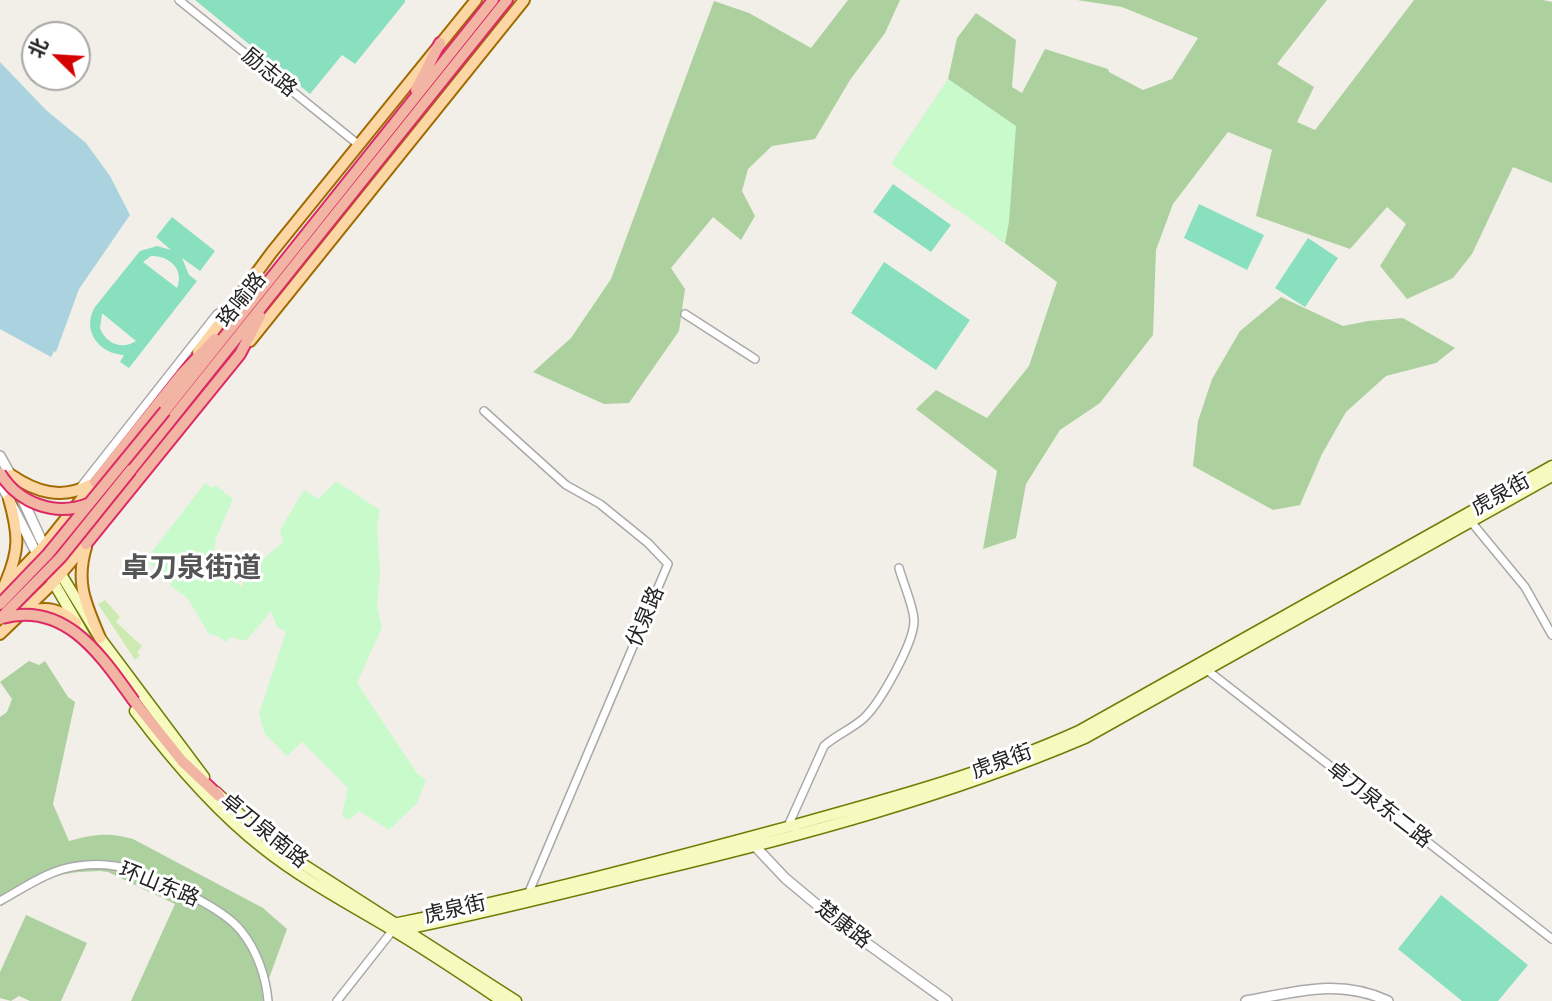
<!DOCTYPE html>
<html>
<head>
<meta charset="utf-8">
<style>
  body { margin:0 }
  #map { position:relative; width:1552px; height:1001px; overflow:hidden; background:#f2efe9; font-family:"Fira Sans","Noto Sans SC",sans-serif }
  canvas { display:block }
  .north { position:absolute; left:21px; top:21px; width:70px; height:70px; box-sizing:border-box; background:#fff; border:2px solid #a7a7a7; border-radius:50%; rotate:294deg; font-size:19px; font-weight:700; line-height:28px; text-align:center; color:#222 }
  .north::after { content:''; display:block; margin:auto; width:24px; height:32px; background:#d40000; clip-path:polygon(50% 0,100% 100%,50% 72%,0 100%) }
</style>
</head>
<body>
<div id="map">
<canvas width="1552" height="1001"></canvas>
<div class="north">北</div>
</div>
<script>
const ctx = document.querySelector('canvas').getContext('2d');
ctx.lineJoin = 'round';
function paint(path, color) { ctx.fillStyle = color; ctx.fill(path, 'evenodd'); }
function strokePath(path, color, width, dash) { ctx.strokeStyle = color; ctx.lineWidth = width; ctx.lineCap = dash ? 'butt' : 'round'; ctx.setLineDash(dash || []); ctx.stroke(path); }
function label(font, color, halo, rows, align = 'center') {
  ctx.font = font + ' "Fira Sans","Noto Sans SC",sans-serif'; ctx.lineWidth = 6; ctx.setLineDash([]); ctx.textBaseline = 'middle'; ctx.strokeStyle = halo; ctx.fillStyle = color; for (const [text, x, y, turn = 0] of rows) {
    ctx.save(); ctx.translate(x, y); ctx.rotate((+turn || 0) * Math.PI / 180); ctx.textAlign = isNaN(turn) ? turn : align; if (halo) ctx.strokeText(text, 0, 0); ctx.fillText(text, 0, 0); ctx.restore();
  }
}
paint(new Path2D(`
  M 105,600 L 120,617 L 116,622 L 142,646 L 137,653 L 140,655 L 135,660 L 98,604 Z`), '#cdebb0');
paint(new Path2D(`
  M 848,0 L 900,0 L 885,33 L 850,80 L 815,139 L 772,146 L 748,169 L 742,191 L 755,216 L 741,240 L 713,217 L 671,268 L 685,289 L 679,331 L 629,403 L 604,404 L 533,372 L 571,338 L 611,279 L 714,1 L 749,13 L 811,48 Z
  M 1077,0 L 1327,0 L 1277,64 L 1314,87 L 1297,122 L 1315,130 L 1414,0 L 1543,0 L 1552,2 L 1552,183 L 1513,167 L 1472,254 L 1453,278 L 1407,299 L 1380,266 L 1406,224 L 1387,207 L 1350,249 L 1256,216 L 1272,150 L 1228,132 L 1173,204 L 1156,250 L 1153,335 L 1100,403 L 1060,430 L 1026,484 L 1016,538 L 983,549 L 997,471 L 916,409 L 936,390 L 987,418 L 1029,366 L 1057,282 L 975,221 L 1016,127 L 948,79 L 957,38 L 976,13 L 1016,40 L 1012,87 L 1022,93 L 1045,49 L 1108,69 L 1109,72 L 1143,90 L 1172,79 L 1198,38 L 1122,7 Z
  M 1281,297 L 1343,326 L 1368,321 L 1403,318 L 1455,348 L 1436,363 L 1386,376 L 1346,412 L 1322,454 L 1300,505 L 1273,510 L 1193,466 L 1198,421 L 1212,379 L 1240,331 Z
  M 29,661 L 39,665 L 45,661 L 68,697 L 75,702 L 53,804 L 69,841 C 92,834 110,832 133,839 L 263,908 L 287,929 L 263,995 L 264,1001 L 131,1001 L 175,904 L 108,872 L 100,871 L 78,872 L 35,879 L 15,888 L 0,901 L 0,717 L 7,712 L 12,699 L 0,682 Z
  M 26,915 L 87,943 L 61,1001 L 30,1001 L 19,996 L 11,1001 L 0,998 L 0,972 Z`), '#add19e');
paint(new Path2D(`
  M 948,79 L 1016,126 L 1009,222 L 1005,243 L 891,164 Z
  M 336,481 L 380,510 L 377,526 L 380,571 L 377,607 L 382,627 L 357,683 L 417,773 L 426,780 L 417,803 L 389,830 L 359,811 L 349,820 L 342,816 L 348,788 L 302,742 L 287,756 L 265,734 L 259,714 L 286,632 L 277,627 L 271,611 L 246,641 L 230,637 L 226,642 L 218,636 L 209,634 L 188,599 L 170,585 L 173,581 L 149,563 L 147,558 L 205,483 L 212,488 L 215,485 L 233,499 L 216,538 L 212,564 L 242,587 L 245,575 L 283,542 L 280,530 L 304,490 L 319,499 Z`), '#c8facc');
paint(new Path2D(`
  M 195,0 L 405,0 L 405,2 L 355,64 L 342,55 L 310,94 Z
  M 893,184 L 951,225 L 931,252 L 873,212 Z
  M 1199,204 L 1264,235 L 1247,270 L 1184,238 Z
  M 172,217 L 215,251 L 200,271 L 182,258 L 189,275 L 197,281 L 129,368 L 120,362 L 124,355 C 99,354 81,330 95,307 L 140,251 L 157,246 L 171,250 L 156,237 ZM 151,256 C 169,255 185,270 177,288 L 143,262 ZM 102,314 L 103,314 L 136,341 C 122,350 106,344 100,328 Z
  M 1308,238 L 1338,258 L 1305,307 L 1275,288 Z
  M 884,262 L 970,320 L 936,370 L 851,313 Z
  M 1441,895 L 1528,965 L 1498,1001 L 1462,1001 L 1398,949 Z`), '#88e0be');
paint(new Path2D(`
  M 0,62 L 46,110 L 86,143 L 110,176 L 130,215 L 79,289 L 56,352 L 54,351 L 51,357 L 0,329 Z`), '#aad3df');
const minor = new Path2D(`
  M 179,0 L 359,145
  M 685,314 L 755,359
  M 484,411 L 566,485 L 600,504 L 648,543 L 668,564 L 529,892
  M 79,489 L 217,314 L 231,304
  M 1468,518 L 1525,587 L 1552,635
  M 1207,670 L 1552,939
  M 788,826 L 824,746 C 836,735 852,729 864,718 C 880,703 914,643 914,621 C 914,607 903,583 899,568
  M 0,901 C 24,888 50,869 78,866 C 90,864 103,864 115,866 C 145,871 224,907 242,932 C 257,951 266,977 268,1001
  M 337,1001 L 393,930`);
const tertiary = new Path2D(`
  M 0,456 L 14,481
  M 0,482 L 37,554
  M 20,494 L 44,546
  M 752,843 L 785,878 L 840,924 L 947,1001
  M 1246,1001 C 1296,992 1339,978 1388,1001`);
const secondary = new Path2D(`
  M 51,558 L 100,638 L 204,777
  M 44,566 L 87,640
  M 135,711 C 172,760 214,810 263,848 C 302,879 347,903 389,928 C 428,951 465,976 502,1001
  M 216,792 L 252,826 L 290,856 L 516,1001
  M 398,923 C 530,896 661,861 791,826 C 889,799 986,773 1079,731 L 1552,466
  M 406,929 C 490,912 572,891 654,871 C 800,836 946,797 1085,738 L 1552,476`);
const primary = new Path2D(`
  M 250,341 L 524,0
  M 198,352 L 272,252 L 476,0
  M 11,475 C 36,492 61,500 90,485
  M 86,547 C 75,584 86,604 100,638
  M 5,584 C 20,550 19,535 9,499
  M 0,592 L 44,546 L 95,482
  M 25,613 C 46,605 60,609 76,623
  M 0,634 L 53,583 L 86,544`);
const trunk = new Path2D(`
  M 416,90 L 440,43
  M 165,411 L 493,0
  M 131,470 L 507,0
  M 95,482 L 181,375 L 215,339
  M 86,544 L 240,354 L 260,316
  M 134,701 L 182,761 L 219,796`);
strokePath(minor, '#a9a9a9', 10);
strokePath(tertiary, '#a9a9a9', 12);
strokePath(secondary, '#707d05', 13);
strokePath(primary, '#a06b00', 14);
strokePath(trunk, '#dc2a67', 14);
strokePath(minor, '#fff', 7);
strokePath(tertiary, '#fff', 9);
strokePath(secondary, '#f7fabf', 10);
strokePath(primary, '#fcd6a4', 10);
strokePath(trunk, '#f2b4a3', 10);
const trunkBridge = new Path2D(`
  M 0,473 C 18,503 55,517 88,504
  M 0,604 L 48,554 L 165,411
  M 2,618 C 66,600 102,657 134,701
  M 0,619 L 61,557 L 131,470`);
strokePath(trunkBridge, '#dc2a67', 14, []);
strokePath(trunkBridge, '#f2b4a3', 10);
label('21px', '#222', '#fff', [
  ["励志路",269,73,39],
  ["珞喻路",242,300,-51],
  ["虎泉街",1501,495,-29],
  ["伏泉路",646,617,-67],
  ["虎泉街",1002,762,-20],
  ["卓刀泉东二路",1379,805,38],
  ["卓刀泉南路",264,831,39],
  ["环山东路",159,885,22],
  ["虎泉街",455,910,-13],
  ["楚康路",843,925,38]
]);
label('bold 28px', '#555', '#fff', [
  ["卓刀泉街道",191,569]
]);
</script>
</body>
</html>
